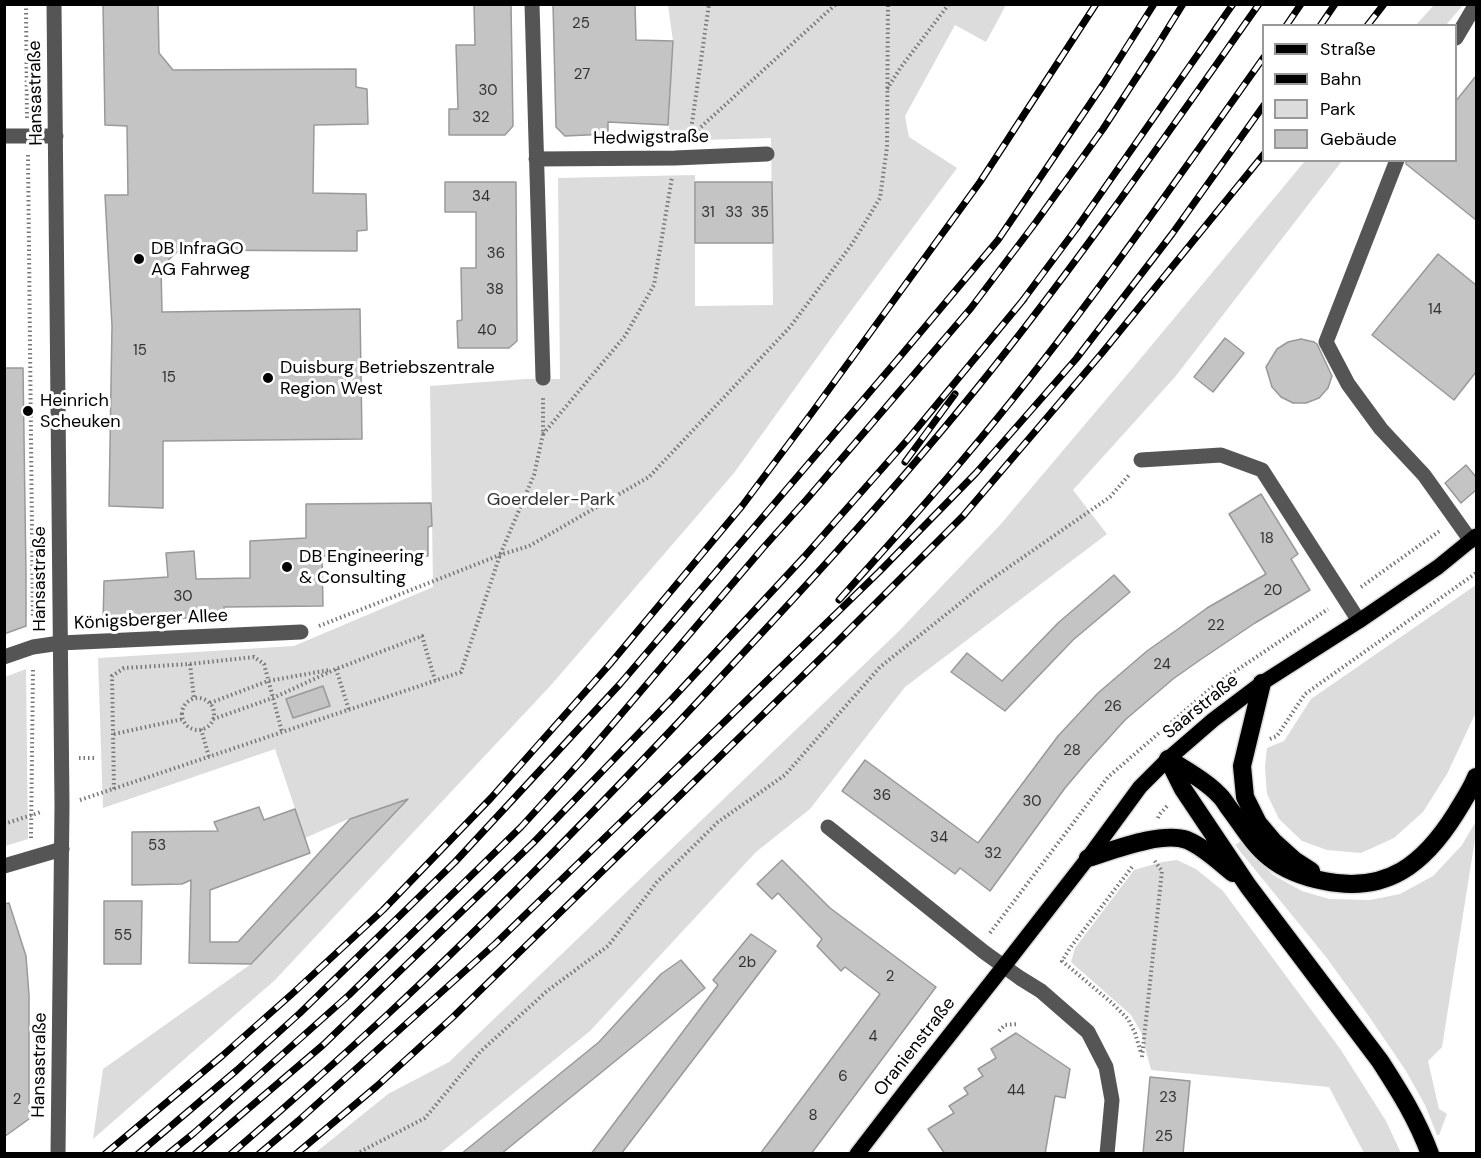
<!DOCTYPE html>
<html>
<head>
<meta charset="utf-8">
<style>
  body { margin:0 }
  #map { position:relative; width:1481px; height:1158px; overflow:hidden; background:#fff; font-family:"DM Sans",sans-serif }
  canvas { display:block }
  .frame { position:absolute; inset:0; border:6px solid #000; pointer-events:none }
  .legend { position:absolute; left:1262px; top:24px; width:195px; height:138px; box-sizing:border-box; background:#fff; border:2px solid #999; margin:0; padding:8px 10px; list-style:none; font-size:18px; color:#000 }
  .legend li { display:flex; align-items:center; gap:12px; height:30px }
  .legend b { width:30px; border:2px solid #999 }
</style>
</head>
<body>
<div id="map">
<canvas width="1481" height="1158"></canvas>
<div class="frame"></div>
<ul class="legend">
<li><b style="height:8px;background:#000"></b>Straße</li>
<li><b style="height:8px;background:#000"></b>Bahn</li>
<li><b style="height:16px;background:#dcdcdc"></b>Park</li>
<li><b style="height:16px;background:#c4c4c4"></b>Gebäude</li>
</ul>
</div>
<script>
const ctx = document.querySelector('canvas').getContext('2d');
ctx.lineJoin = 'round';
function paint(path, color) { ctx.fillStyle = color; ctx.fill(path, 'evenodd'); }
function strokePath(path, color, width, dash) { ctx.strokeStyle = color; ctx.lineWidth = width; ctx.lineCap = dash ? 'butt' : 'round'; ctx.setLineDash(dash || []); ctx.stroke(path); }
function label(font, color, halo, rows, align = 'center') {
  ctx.font = font + ' "DM Sans",sans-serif'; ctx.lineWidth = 6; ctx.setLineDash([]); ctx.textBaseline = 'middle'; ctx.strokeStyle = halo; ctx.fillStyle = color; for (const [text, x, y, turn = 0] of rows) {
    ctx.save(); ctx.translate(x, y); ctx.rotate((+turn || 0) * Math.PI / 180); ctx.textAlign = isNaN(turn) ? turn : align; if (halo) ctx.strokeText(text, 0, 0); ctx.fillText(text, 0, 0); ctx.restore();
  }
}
paint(new Path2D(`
  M 668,5 L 1006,5 L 986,42 L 955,25 L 905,116 L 909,137 L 957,168 L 845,319 L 734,473 L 552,684 L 275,980 L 93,1139 L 103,1069 L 251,964 L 407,800 L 346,820 L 305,838 L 275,749 L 103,808 L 98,658 L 294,646 L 433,587 L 430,386 L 525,379 L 560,379 L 558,178 L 695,175 L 695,306 L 773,305 L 771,138 L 668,141 L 673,41 Z
  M 1434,5 L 1434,4 L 1463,5 L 1446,25 L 1416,25 Z
  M 1305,161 L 1342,161 L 1175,377 L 1073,490 L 1107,534 L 905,687 L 810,809 L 756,852 L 590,1031 L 440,1153 L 315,1153 L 388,1094 L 449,1062 L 899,631 L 1000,525 L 1136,364 Z
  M 1476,585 L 1476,712 L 1447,774 L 1423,812 L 1394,838 L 1361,853 L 1327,850 L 1302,841 L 1279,819 L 1267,794 L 1265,767 L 1267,748 L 1284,741 L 1311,699 Z
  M 26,669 L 28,839 L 5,846 L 5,677 Z
  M 1476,821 L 1476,833 L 1442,1047 L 1428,1061 L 1439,1109 L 1447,1114 L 1439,1135 L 1437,1135 L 1425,1105 L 1406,1071 L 1368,1015 L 1326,957 L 1235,845 L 1243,840 L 1254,854 L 1273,875 L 1302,891 L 1329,899 L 1370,900 L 1400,894 L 1433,876 L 1462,845 Z
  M 1177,860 L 1196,869 L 1223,891 L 1341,1050 L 1386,1121 L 1401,1153 L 1364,1153 L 1329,1087 L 1151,1070 L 1141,1032 L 1131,1015 L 1071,962 L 1075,948 L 1134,870 L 1162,862 Z`), '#dcdcdc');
const building = new Path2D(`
  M 103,4 L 158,4 L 159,53 L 173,70 L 356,69 L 356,87 L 367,89 L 368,124 L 314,125 L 313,193 L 366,194 L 367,230 L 357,231 L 357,251 L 179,250 L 161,267 L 162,312 L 360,309 L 362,439 L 163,441 L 163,508 L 109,506 L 112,326 L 105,195 L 128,195 L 127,126 L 105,125 Z
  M 474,4 L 511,4 L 513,126 L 505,135 L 449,135 L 449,109 L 458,109 L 456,45 L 475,45 Z
  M 553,4 L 635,4 L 636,40 L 673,41 L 668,125 L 608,122 L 608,134 L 565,136 L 556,127 Z
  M 1476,76 L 1476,220 L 1406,164 L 1406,160 L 1455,160 L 1455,102 Z
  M 445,182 L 516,182 L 517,341 L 509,348 L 458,348 L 457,321 L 462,320 L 461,268 L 476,268 L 476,212 L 445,212 Z
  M 695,182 L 772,182 L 773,243 L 695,243 Z
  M 1438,254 L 1476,285 L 1476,372 L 1454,400 L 1372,335 Z
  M 1225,338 L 1244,353 L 1213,392 L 1194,377 Z
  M 1301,339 L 1314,342 L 1317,344 L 1332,376 L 1328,388 L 1319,398 L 1306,403 L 1293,403 L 1281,397 L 1272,387 L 1266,367 L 1277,349 L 1288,342 Z
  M 4,368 L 23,368 L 26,575 L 26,626 L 4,634 Z
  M 1466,465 L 1476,477 L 1476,490 L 1461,503 L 1445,483 Z
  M 1261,494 L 1298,554 L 1291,559 L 1310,590 L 1255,623 L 1200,660 L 1173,679 L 1125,720 L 1087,762 L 1065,788 L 990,891 L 960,868 L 955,874 L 842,791 L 865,760 L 978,843 L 1058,736 L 1098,693 L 1147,651 L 1178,629 L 1207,608 L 1266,574 L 1229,514 Z
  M 431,503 L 432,526 L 428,527 L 428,556 L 322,556 L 323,606 L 224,607 L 224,614 L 198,614 L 199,617 L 103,624 L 104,581 L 168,577 L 166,553 L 194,551 L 196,579 L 250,578 L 250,541 L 306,538 L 306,504 Z
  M 1114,575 L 1130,592 L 1073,640 L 1005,711 L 951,672 L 967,653 L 1002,681 L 1058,623 Z
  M 323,686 L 330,706 L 293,718 L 286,699 Z
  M 408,799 L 251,964 L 189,963 L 191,880 L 182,884 L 132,885 L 132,832 L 218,831 L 214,822 L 259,807 L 264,820 L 295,809 L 310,853 L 210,890 L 210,942 L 238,942 L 350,819 Z
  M 782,860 L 830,908 L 936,987 L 811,1154 L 760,1154 L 880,994 L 845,967 L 841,971 L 817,946 L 822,939 L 778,893 L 772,899 L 757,884 Z
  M 104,901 L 142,901 L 141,964 L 104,964 Z
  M 9,903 L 26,956 L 29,995 L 29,1119 L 4,1137 L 4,904 Z
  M 751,934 L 776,951 L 621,1154 L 591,1154 L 718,985 L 713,980 Z
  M 681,960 L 705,988 L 501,1154 L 461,1154 L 599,1042 L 661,974 Z
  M 1016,1033 L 1070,1069 L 1065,1098 L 1055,1096 L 1045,1154 L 945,1154 L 928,1129 L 954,1113 L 949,1106 L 968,1094 L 964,1088 L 983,1076 L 978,1069 L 996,1058 L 991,1049 Z
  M 1150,1077 L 1190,1081 L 1183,1154 L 1143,1154 Z`);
paint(building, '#c4c4c4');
strokePath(building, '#999', 1.5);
const major = new Path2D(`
  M 857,1154 L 907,1089 L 1004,966 L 1088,858 L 1140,787 L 1168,759 L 1213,720 L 1262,683 L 1359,621 L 1438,567 L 1476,536`);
const highway = new Path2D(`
  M 1262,683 L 1242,766 L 1245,797 L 1258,823 L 1274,842 L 1294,860 L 1311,871
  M 1168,759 L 1183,789 L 1248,886 L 1380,1061 C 1400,1092 1417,1119 1430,1154
  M 1170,760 C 1185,770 1205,780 1218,794 C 1223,798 1226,804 1229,808 C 1242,825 1253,845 1270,858 C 1286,871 1304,877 1324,881 C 1387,894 1424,864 1456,813 C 1463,801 1471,790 1476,777
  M 1088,858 C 1114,850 1162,831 1187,840 C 1204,847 1219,862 1233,873`);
strokePath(major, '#dbdbdb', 18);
strokePath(highway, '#dbdbdb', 21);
strokePath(new Path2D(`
  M 26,4 L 27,118
  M 887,89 L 901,67 L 949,4
  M 691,136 L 836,4
  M 690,137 L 709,4
  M 28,155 L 33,628
  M 543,434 L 625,336 L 654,285 L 672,177
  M 1361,587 L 1441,530
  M 319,626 L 500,555 L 529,546 L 649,477 L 790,327 L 852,244 L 880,198 L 887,147 L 888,4
  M 190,664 L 194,698
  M 336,669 L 349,710
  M182 714a16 16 0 1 1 32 0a16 16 0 1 1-32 0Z
  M 210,703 L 268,681 L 329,670
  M 213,719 L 273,698 L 336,669 L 422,636 L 435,680
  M 201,729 L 209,757
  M 114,734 L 183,719
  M 1270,739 L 1277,736 L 1305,694 L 1476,573
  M 79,758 L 94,758
  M 114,789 L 112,676 L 124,668 L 190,664 L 254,657 L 264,664 L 282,732
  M 80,800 L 461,672 L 500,555 L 534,475 L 543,434 L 543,396
  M 1158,818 L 1159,815 L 1168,805
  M 4,824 L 41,812
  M 31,838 L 33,668
  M 1132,867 L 1070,948 L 1062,961 L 1112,1003 L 1128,1019 L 1135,1033 L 1141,1053
  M 990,933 L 1108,777 L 1216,684 L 1328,609
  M 999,1031 L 1005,1025 L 1018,1024
  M 1142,1057 L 1162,871 L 1154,860
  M 356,1154 L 425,1118 L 480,1052 L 547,991 L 608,946 L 657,882 L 718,822 L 785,775 L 880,667 L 983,585 L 1110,497 L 1129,475`), '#777', 4, [1.5, 3]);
strokePath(new Path2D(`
  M 54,4 L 62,806 L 58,1154
  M 532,4 L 543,378
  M 1456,38 L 1476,4
  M 4,136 L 56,136
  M 536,159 L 675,158 L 767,154
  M 1397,160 L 1326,342 L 1348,384 L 1381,429 L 1424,475 L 1471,541
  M 1141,460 L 1221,455 L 1262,470 L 1359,621
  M 4,657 L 33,647 L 60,643 L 301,632
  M 828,827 L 984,952 L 1020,978 L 1041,991 L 1088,1032 L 1106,1067 L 1112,1100 L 1107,1154
  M 4,866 L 62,849`), '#555', 15);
strokePath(major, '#000', 15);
strokePath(highway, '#000', 18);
const rail = new Path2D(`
  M 1286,26 L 1301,4
  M 1320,26 L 1335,4
  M 1367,26 L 1384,4
  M 1020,304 L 1076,229 L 1233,4
  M 905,462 L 955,394
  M 839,600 C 881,553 924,506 965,457 C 1073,330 1167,193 1264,57
  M 105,1154 L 222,1056 L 292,994 L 383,910 L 491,798 L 610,664 L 742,506 L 811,414 L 980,182 L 1096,4
  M 138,1154 L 237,1070 L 300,1013 L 455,862 L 620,684 L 898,359 L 998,240 L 1104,83 L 1154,4
  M 168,1154 L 194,1133 L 349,995 L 521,827 L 583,759 L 763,548 L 807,499 L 971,308 L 1036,222 L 1103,129 L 1157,46 L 1183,4
  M 195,1154 L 323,1045 L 533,843 L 671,700 L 804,557 L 909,438 L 1024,299
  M 231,1154 C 284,1108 336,1062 388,1014 C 486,923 580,826 673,728 C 783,611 893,494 993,368 C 1086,251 1172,127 1259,4
  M 259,1154 L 298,1121 L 495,944 L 879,572 L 976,473 L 1076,359 L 1172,234 L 1264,105
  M 296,1154 L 377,1086 L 453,1017 L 826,653 L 963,516 L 1102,353 L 1264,154`);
strokePath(rail, '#000', 7);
strokePath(rail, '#fff', 4.5, [14]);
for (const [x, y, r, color] of [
  [139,259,6,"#000"],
  [268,378,6,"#000"],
  [28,411,6,"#000"],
  [287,567,6,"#000"]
]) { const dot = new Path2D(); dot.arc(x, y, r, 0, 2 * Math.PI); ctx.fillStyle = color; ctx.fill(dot); strokePath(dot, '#fff', 2); }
label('15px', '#313131', null, [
  ["25",581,24],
  ["27",582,75],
  ["30",488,91],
  ["32",481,118],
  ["34",481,197],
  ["31",708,213],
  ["33",734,213],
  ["35",760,213],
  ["36",496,254],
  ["38",495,290],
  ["14",1435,310],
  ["40",487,331],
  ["15",140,351],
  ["15",169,378],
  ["18",1267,539],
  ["20",1273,591],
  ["30",183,597],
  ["22",1216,626],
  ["24",1162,665],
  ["26",1113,707],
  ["28",1072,751],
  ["36",882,796],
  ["30",1032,802],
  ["34",939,838],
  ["53",157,846],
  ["32",993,854],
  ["55",123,936],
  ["2b",747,963],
  ["2",890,977],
  ["4",873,1037],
  ["6",843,1077],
  ["44",1016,1091],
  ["23",1168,1098],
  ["2",17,1100],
  ["8",813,1116],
  ["25",1164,1137]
]);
label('18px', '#000', '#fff', [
  ["Hansastraße",36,93,-91],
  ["Hedwigstraße",651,138,-1],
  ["Hansastraße",40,579,-90],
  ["Königsberger Allee",151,620,-3],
  ["Saarstraße",1201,707,-39],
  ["Oranienstraße",915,1047,-52],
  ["Hansastraße",40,1065,-89]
]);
label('18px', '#000', '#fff', [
  ["DB InfraGO",151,249],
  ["AG Fahrweg",151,270],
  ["Duisburg Betriebszentrale",280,368],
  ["Region West",280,389],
  ["Heinrich",40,401],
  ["Scheuken",40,422],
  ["DB Engineering",299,557],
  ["& Consulting",299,578]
], 'left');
label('18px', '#333', '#fff', [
  ["Goerdeler-Park",551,500]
]);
</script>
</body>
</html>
